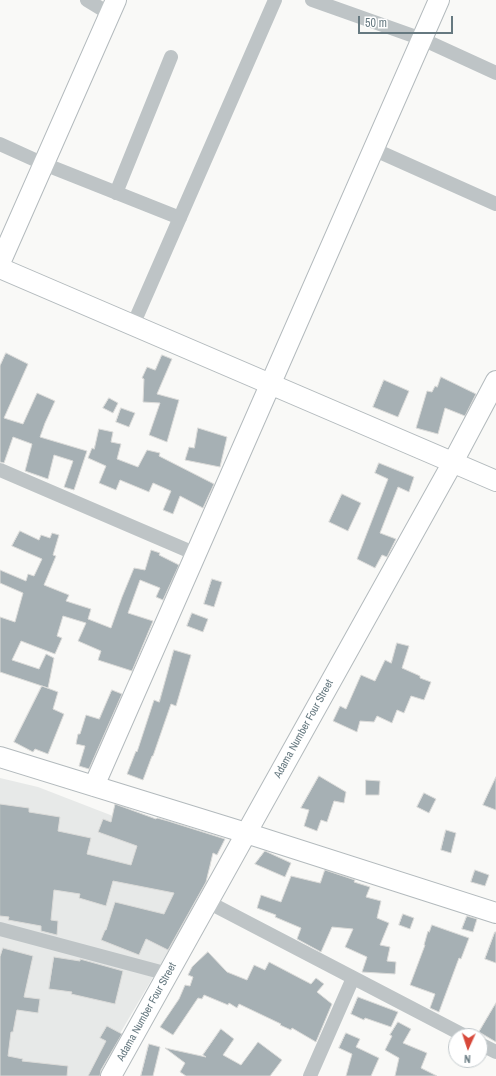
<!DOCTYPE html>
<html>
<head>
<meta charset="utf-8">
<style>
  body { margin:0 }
  #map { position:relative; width:496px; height:1076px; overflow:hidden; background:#f9f9f7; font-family:"Archivo Narrow",sans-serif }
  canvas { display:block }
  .north { position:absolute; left:448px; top:1028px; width:40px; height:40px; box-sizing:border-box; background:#fff; border:1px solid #c2c9cc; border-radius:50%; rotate:183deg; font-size:11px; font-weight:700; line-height:16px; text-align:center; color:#667980 }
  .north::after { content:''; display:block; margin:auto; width:14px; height:18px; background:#d7483a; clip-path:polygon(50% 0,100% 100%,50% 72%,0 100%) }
  .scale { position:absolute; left:358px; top:16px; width:95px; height:18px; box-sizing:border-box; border:2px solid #667980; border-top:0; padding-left:5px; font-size:12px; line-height:14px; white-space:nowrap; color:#667980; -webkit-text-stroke:3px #fff; paint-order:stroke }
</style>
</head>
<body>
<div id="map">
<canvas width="496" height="1076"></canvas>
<div class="north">N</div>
<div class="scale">50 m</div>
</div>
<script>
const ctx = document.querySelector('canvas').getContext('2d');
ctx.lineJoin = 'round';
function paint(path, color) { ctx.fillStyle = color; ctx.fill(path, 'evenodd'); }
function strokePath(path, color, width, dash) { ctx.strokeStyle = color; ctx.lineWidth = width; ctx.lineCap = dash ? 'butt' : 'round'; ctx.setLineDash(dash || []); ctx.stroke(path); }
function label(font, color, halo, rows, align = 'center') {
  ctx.font = font + ' "Archivo Narrow",sans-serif'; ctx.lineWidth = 4; ctx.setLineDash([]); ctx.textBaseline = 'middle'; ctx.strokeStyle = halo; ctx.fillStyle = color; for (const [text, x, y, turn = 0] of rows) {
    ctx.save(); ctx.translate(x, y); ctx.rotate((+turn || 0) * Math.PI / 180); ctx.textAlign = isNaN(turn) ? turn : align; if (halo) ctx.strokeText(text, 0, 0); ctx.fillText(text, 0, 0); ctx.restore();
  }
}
paint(new Path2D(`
  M 0,778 L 38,787 L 162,835 L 211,865 L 186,921 L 95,1076 L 0,1076 Z`), '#e7e9e8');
const building = new Path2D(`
  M 6,353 L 28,364 L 4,418 L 23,424 L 37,393 L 55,401 L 45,423 L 40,437 L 87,451 L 74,490 L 64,487 L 73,461 L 54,455 L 48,479 L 25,471 L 32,444 L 13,437 L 4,463 L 0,462 L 0,366 Z
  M 162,355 L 172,359 L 157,394 L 179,400 L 167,442 L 149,435 L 160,403 L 143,402 L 144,379 L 142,378 L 147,367 L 155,370 Z
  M 441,377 L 476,394 L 465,416 L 445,408 L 438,434 L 416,428 L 427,391 L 432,392 L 435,386 L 437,387 Z
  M 384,380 L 409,391 L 398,417 L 373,407 Z
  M 109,398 L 118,403 L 113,413 L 103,408 Z
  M 121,408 L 135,413 L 129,427 L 116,422 Z
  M 198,428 L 227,437 L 220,467 L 185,460 L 189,447 L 194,448 Z
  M 99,429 L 113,432 L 111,442 L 121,444 L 117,459 L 138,467 L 147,450 L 160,453 L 159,456 L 214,484 L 203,508 L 180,496 L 173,514 L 163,510 L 171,491 L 153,483 L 149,492 L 120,480 L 116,490 L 99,483 L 106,466 L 88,458 L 92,448 L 94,449 Z
  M 379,463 L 414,477 L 409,492 L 398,487 L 380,533 L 396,539 L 387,557 L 382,555 L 375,568 L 357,559 L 388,479 L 375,473 Z
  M 342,494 L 361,503 L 348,531 L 329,522 Z
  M 20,531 L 39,540 L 41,535 L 50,538 L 52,533 L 59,535 L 53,555 L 56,556 L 44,585 L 69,595 L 66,601 L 91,609 L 88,619 L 111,628 L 122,597 L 134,568 L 145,570 L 151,550 L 160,553 L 159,555 L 179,565 L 163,600 L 156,597 L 160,588 L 140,580 L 128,613 L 153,621 L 132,671 L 98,660 L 101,651 L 78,641 L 86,623 L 63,616 L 57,636 L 62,638 L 55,654 L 21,641 L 12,660 L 39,669 L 46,654 L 54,658 L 48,688 L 0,672 L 0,617 L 15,622 L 23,593 L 0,583 L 0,570 L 26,581 L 28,574 L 34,576 L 42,559 L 12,546 Z
  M 212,579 L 222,582 L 214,607 L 204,604 Z
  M 192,613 L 208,619 L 203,632 L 187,626 Z
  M 397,643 L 409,646 L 402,668 L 420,676 L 420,678 L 431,682 L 424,700 L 411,696 L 404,713 L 397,710 L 392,723 L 377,716 L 374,722 L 360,721 L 357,732 L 333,721 L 340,706 L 346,709 L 361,675 L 375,681 L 385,660 L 391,663 Z
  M 174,650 L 191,655 L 176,706 L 171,704 L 153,756 L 152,756 L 143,780 L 127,774 L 136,751 L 137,752 L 154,700 L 159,702 Z
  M 42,686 L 58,692 L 53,709 L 64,714 L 48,754 L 35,749 L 33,752 L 14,742 Z
  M 112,690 L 122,694 L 89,769 L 79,766 L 85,746 L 76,744 L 78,734 L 80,734 L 86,715 L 99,719 Z
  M 319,776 L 346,792 L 344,803 L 334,801 L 327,822 L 321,820 L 317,831 L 304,826 L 309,810 L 301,808 Z
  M 496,777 L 496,810 L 483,805 Z
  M 366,780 L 380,781 L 379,795 L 366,795 Z
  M 424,793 L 436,799 L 429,813 L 417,807 Z
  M 0,804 L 29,808 L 29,812 L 60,817 L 58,831 L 91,838 L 87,854 L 131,865 L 137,846 L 98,832 L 103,819 L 111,822 L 115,804 L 156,819 L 157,818 L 168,821 L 225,839 L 217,855 L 213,853 L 206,882 L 168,950 L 146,939 L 139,955 L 101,940 L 105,930 L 106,930 L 115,902 L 164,914 L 174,893 L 113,881 L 106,906 L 79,898 L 80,894 L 54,890 L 51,920 L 58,921 L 57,935 L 41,931 L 41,926 L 8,920 L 9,917 L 0,916 Z
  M 446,830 L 456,833 L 451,853 L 441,850 Z
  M 265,851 L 291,863 L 285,877 L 255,864 Z
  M 325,870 L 355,880 L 354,882 L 370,887 L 366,897 L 381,901 L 377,918 L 389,923 L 380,945 L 390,947 L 387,961 L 396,962 L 395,974 L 362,972 L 367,957 L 345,947 L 353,929 L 332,927 L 321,952 L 297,939 L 301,928 L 275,917 L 276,915 L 257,908 L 261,895 L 281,902 L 291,876 L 320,883 Z
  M 475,870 L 489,875 L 485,886 L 471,882 Z
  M 403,914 L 414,918 L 410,929 L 399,925 Z
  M 467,916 L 477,919 L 473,932 L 462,929 Z
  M 432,925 L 469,938 L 461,959 L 459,958 L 439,1012 L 430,1008 L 435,994 L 410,985 L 425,945 L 424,945 L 428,931 L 429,932 Z
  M 495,932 L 496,932 L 496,963 L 485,959 Z
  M 3,948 L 33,956 L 24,997 L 40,999 L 38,1013 L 17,1010 L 13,1032 L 11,1032 L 8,1056 L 23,1059 L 22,1061 L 68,1066 L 67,1076 L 0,1076 L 0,957 Z
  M 208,952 L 227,972 L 247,980 L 254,965 L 265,970 L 269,962 L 311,984 L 316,978 L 324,984 L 317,992 L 332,1004 L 316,1042 L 292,1028 L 291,1030 L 280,1025 L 281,1024 L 239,1004 L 237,1008 L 229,1003 L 228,1005 L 204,995 L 202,999 L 198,998 L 173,1035 L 160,1027 L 179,999 L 185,985 L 190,986 L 193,977 L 188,975 L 192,967 Z
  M 54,957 L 80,961 L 80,959 L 123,971 L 115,1004 L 71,994 L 72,992 L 49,989 Z
  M 358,997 L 398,1012 L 391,1027 L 365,1018 L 364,1020 L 351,1014 Z
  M 496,1003 L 496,1042 L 479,1032 Z
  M 398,1022 L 411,1029 L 403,1043 L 427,1053 L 421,1068 L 437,1076 L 395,1076 L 399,1058 L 385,1050 L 392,1036 L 390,1035 Z
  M 107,1026 L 122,1034 L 101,1070 L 100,1076 L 88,1076 L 106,1041 L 100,1038 Z
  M 221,1029 L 234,1039 L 223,1055 L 241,1065 L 258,1042 L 282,1060 L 270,1076 L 186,1076 L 180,1072 L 185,1063 L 165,1048 L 206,1057 L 203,1055 Z
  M 346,1033 L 360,1039 L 356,1047 L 379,1058 L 371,1076 L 346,1076 L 352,1054 L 339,1048 Z
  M 149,1044 L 160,1047 L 153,1076 L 141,1076 Z`);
paint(building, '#a6b0b4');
strokePath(building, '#dbdbd9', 1);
const secondary = new Path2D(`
  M 0,263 L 116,0
  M 0,268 L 496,481
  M 0,757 L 246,833 L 496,913
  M 94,786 L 439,0
  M 111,1076 L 453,462 L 496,381`);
strokePath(secondary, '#b3babd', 22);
strokePath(new Path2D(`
  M 87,0 L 110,14
  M 312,0 L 422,39 L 496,73
  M 0,144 L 44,164 L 180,218
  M 373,149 L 496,204
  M 116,193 L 171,57
  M 133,325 L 275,0
  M 0,470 L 196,554
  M 208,902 L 465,1036
  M 0,929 L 168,974
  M 480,1044 L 496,1052
  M 310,1076 L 353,978`), '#bec4c6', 14);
strokePath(secondary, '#fff', 20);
label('11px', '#667980', '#fff', [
  ["Adama Number Four Street",304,729,-61],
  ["Adama Number Four Street",147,1012,-61]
]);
</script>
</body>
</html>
